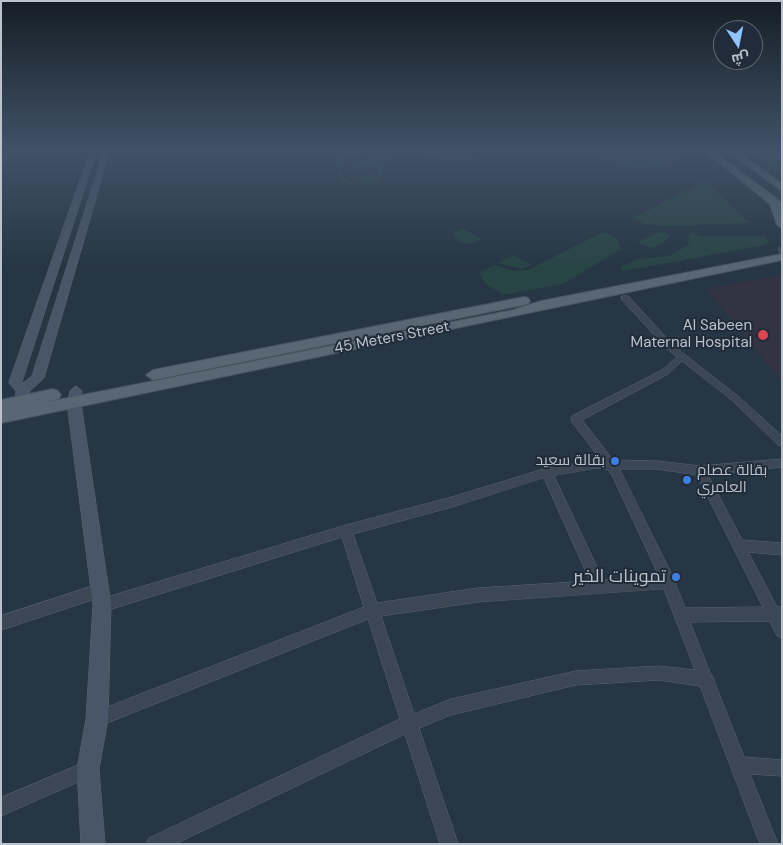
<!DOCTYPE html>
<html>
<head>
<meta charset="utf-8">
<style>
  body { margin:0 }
  #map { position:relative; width:783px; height:845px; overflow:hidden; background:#273644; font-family:"DM Sans",Cairo,sans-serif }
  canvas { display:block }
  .frame { position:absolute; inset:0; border:2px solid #b9c2cd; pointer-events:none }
  .north { position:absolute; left:713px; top:20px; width:50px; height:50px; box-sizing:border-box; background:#202c39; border:1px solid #5d6874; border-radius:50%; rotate:169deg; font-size:14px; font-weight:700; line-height:20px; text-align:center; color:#b9c2cd }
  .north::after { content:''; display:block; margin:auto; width:18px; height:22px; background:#90c2fb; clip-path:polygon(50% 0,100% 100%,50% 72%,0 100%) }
</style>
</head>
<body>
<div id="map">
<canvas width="783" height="845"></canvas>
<div class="frame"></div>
<div class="north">ش</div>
</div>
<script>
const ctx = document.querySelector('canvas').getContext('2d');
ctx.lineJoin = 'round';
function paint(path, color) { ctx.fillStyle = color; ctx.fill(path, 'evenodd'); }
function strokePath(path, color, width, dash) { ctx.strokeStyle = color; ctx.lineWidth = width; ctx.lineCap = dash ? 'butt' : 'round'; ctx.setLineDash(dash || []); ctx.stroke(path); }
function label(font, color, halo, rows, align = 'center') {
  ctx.font = font + ' "DM Sans",Cairo,sans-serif'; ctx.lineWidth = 4; ctx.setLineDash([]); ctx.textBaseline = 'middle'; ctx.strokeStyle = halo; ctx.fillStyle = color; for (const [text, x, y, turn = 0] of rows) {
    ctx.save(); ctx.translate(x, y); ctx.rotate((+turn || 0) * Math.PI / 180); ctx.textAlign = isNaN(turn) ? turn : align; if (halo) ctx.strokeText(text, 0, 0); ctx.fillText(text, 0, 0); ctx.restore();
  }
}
paint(new Path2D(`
  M 782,275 L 782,381 L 706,289 Z`), '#343344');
paint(new Path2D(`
  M 333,150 L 383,150 L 341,159 L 346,160 L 340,166 L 340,172 L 352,184 L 350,185 L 339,179 L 335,160 L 341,160 L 335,158 Z
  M 430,150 L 464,150 L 475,159 L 459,164 L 420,154 Z
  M 746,150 L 782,150 L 782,175 Z
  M 609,151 L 673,157 L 681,163 L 639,170 L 597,156 Z
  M 392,152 L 397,154 L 384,167 L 377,183 L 364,183 L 353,176 L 370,176 L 379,171 L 370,165 L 352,168 L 350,166 L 352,163 Z
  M 703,183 L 708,184 L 750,223 L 668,226 L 645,224 L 632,218 Z
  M 464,229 L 482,239 C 466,244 464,248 452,233 Z
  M 603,232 L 617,239 L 621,249 L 563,284 L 503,295 L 485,283 L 479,273 L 494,265 L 515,271 L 528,270 Z
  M 658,232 L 668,234 L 671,237 L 653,248 L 639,244 L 640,241 Z
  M 690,234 L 697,234 L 699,236 L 764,236 L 769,242 L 765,245 L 624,271 L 619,268 L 638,259 L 669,256 L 688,245 Z
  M 513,255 L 532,265 L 522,269 L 498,263 Z`), '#294445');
strokePath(new Path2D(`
  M 779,253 L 782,252`), '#3d4b59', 12, [12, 5.5]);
const street = new Path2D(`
  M 622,296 L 628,296 L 674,346 L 739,397 L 782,436 L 782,446 L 778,445 L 733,401 L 682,361 L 668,374 L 582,420 L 613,460 L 657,461 L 700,466 L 782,459 L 782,467 L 708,475 L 742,540 L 782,543 L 782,555 L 748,552 L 777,607 L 782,607 L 782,638 L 777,636 L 770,621 L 690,622 L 710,673 L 714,679 L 714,681 L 744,757 L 782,760 L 782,776 L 750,774 L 778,844 L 760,844 L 700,686 L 659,680 L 576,685 L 451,715 L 419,728 L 458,844 L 440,844 L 405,734 L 175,844 L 146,844 L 149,838 L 400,719 L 368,619 L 97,727 L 91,725 L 89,719 L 91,713 L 97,711 L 364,607 L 342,537 L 102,612 L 97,610 L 95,605 L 97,600 L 346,525 L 452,497 L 547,468 L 601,460 L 572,422 L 571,419 L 572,416 L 662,370 L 677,357 L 668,350 L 622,300 ZM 596,468 L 607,469 L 612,475 L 659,576 L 603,580 L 554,476 ZM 620,469 L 657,469 L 697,475 L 763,607 L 685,608 L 673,577 ZM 544,478 L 590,581 L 478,588 L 377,603 L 353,534 L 452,507 ZM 664,589 L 695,670 L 659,666 L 576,671 L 451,699 L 414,714 L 381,616 L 478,602 Z
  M 99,584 L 104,586 L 106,591 L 104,596 L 1,630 L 1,616 Z
  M 88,761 L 94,763 L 96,769 L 94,775 L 1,816 L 1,798 Z`);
const secondary = new Path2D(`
  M 91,150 L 97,150 L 22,382 L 23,383 L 32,376 L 104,150 L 110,150 L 44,378 L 29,392 L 29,402 L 22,407 L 15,402 L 16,391 L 9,383 Z
  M 76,386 L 82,391 L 81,403 L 111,605 L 108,719 L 99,769 L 105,844 L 81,844 L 77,769 L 86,719 L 93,605 L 67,403 L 70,391 Z`);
const primary = new Path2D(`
  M 703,150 L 712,150 L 782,203 L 782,228 L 777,225 L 770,204 Z
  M 726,150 L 736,150 L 782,184 L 782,191 Z
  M 782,254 L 782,260 L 1,423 L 1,400 L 53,389 L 58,391 L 61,395 L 58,399 L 42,403 L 513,310 L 541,301 Z
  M 524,297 L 528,298 L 530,301 L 528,304 L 153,380 L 146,375 L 153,370 Z`);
strokePath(street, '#5a6571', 1);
strokePath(secondary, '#5a6571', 1);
strokePath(primary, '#485360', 2);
paint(street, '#3b4754');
paint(secondary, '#495667');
paint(primary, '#596673');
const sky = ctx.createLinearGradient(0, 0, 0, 269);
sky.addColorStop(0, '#151e25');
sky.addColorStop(0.56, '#415267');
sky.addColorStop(1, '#41526700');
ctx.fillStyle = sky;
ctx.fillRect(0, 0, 783, 269);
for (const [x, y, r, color] of [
  [763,335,6,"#e0444e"],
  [615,461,5,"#3f7fe0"],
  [687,480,5,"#3f7fe0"],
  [676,577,5,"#3f7fe0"]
]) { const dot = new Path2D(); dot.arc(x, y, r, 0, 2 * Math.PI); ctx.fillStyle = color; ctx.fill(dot); strokePath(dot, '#202c39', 2); }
label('15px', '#b9c2cd', '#202c39', [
  ["Al Sabeen",752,326],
  ["Maternal Hospital",752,343],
  ["بقالة سعيد",605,461],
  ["بقالة عصام",697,471,"left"],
  ["العامري",697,488,"left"]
], 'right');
label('15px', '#b9c2cd', '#202c39', [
  ["45 Meters Street",392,338,-11]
]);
label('18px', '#b9c2cd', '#202c39', [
  ["تموينات الخير",666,577]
], 'right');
</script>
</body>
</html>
